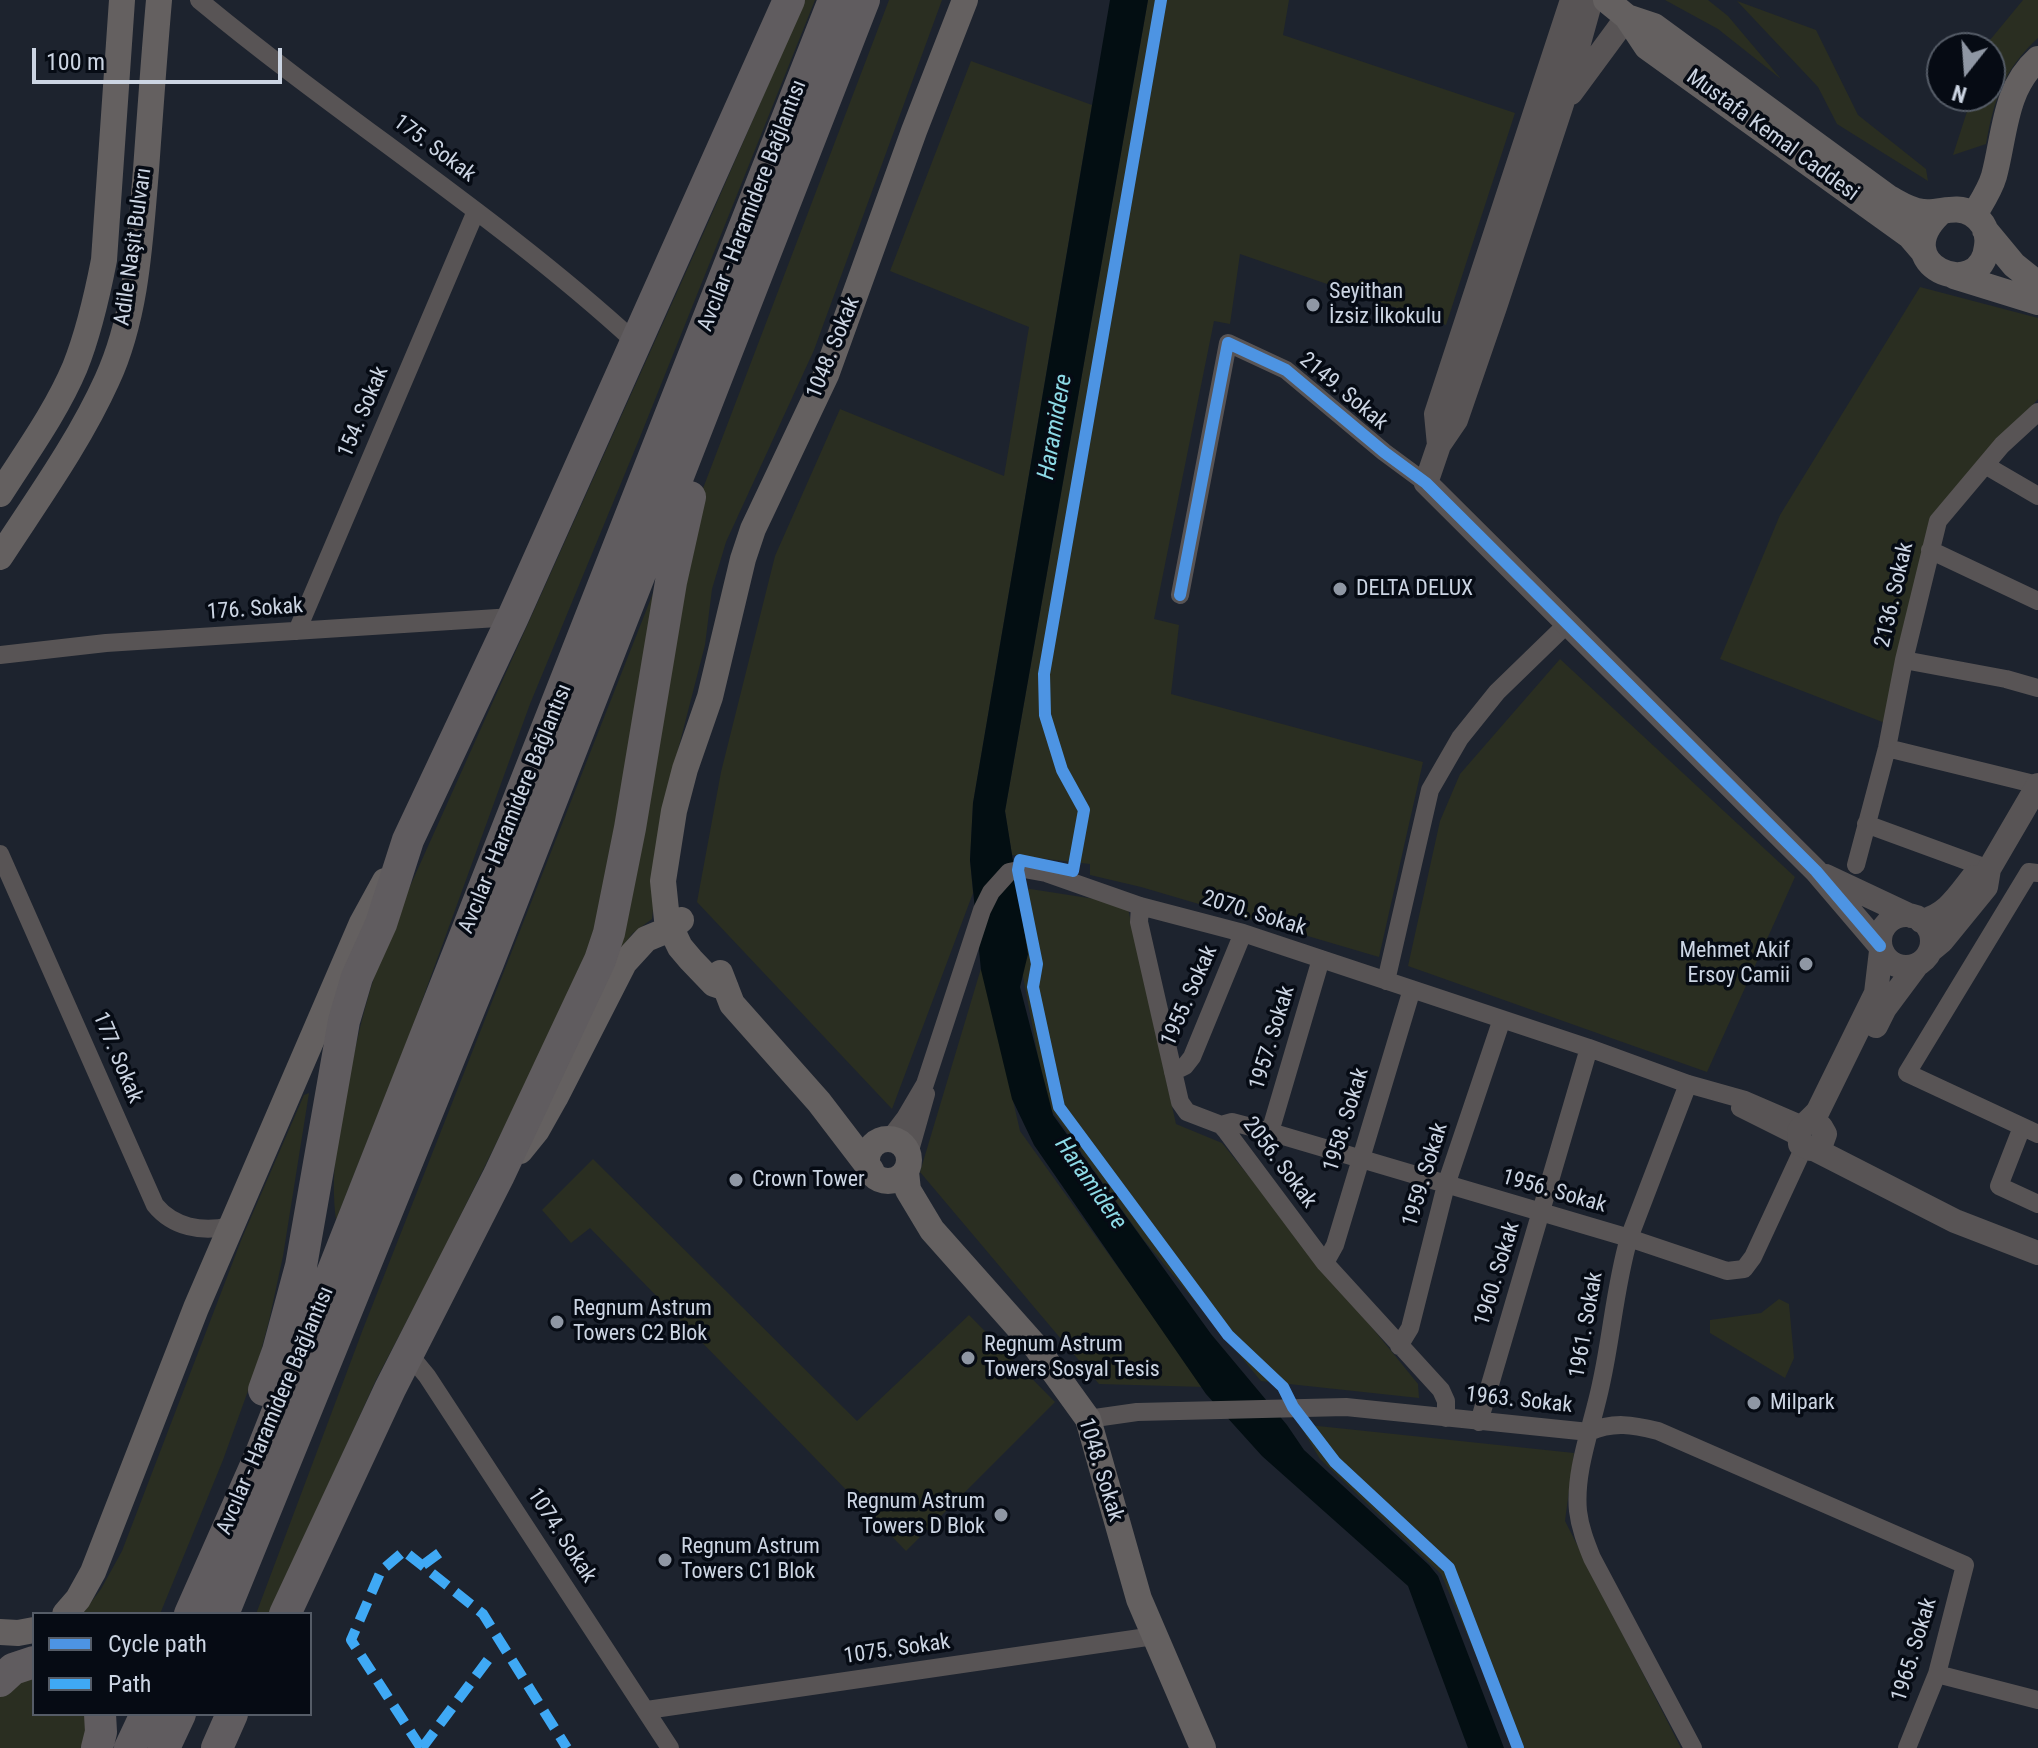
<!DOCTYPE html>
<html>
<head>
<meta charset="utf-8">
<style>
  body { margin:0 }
  #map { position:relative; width:2038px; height:1748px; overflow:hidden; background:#1d232e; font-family:"Roboto Condensed",sans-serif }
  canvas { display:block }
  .legend { position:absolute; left:32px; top:1612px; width:280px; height:104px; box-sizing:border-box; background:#060b14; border:2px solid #555c67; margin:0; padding:10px 14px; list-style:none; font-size:24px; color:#ccd5e3 }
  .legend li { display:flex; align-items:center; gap:16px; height:40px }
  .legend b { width:40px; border:2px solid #555c67 }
  .north { position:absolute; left:1926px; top:32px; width:80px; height:80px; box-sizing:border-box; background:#060b14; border:2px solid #555c67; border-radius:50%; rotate:197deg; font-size:22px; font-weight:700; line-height:32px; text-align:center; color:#ccd5e3 }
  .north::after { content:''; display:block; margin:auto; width:28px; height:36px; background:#8f97a4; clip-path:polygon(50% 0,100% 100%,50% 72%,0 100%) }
  .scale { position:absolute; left:32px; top:48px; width:250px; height:36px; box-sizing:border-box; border:4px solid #ccd5e3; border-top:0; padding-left:10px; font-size:24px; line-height:28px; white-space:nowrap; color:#ccd5e3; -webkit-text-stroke:6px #060b14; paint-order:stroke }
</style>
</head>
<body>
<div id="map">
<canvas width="2038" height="1748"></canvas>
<ul class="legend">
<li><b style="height:10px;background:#4d94e3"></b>Cycle path</li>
<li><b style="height:10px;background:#3fa9f5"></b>Path</li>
</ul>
<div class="north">N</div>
<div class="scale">100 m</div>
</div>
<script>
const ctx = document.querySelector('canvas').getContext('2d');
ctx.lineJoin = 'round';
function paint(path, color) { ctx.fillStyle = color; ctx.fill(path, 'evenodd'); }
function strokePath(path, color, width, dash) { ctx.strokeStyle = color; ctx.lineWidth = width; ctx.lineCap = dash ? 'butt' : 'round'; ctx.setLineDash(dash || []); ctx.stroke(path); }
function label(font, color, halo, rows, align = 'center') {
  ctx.font = font + ' "Roboto Condensed",sans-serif'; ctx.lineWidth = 7; ctx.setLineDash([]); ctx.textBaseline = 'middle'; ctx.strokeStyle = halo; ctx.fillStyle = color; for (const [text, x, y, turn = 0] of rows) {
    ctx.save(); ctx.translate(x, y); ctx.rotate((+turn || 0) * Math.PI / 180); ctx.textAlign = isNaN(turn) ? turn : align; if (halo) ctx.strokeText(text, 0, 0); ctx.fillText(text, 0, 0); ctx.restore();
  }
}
paint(new Path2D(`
  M 805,0 L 815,0 L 638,442 L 530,704 L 411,1031 L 336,1220 C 330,1173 338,1130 348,1084 C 358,1030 370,985 389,933 L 704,232 Z
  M 889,0 L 942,0 L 814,350 L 726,542 L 712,589 L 705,645 L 678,750 L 662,824 L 652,919 L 633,933 L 613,958 L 694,512 Z
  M 1148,0 L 1289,0 L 1283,35 L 1515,113 L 1446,325 L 1240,254 L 1230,324 L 1214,321 L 1154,619 L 1179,625 L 1171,694 L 1423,762 L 1379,957 L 1141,887 L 1090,875 L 1090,864 L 1012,855 L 1005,811 Z
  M 1665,0 L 1708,0 L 1728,16 L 1781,79 L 1718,29 Z
  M 2023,0 L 2038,0 L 2038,38 C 2003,70 1994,100 1986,144 L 1953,155 L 1972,96 L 1990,96 L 1990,48 L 1987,48 L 1990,40 Z
  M 1737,1 L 1816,30 L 1858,115 L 1926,169 L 1928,181 L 1837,124 L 1818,87 Z
  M 971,61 L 1092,105 L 973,803 L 970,860 L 973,893 L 892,1109 L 697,902 L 721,772 L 775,556 L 840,409 L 1004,476 L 1029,327 L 890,271 Z
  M 1920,287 L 2038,318 L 2038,399 L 1931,518 L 1885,723 L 1720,659 L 1780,515 Z
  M 657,583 L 605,907 L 574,986 L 434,1269 L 376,1380 L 270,1614 L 256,1614 L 363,1329 Z
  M 1560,659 L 1795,877 L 1707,1072 L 1408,966 L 1440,821 L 1460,774 Z
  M 1024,888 L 1127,904 L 1176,1124 L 1222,1143 L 1418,1384 L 1419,1398 L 1261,1381 L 1143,1239 L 1047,1104 L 1009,902 Z
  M 982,965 L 1020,1131 L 1204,1387 L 1099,1384 L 920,1172 Z
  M 309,1093 L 283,1256 L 269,1321 L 257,1366 L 223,1460 L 160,1614 L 82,1614 L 101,1589 L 122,1551 L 242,1238 L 304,1095 Z
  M 593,1159 L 857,1421 L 969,1315 L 1055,1402 L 906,1551 L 590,1228 L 571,1243 L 542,1210 Z
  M 1779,1299 L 1789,1304 L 1794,1358 L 1785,1378 L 1710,1333 L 1710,1320 L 1761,1313 Z
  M 1299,1424 L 1574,1453 L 1565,1521 L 1681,1748 L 1516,1748 L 1441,1574 L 1320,1459 Z
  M 34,1678 L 34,1714 L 90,1714 L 88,1748 L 0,1748 L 0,1697 L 18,1682 Z`), '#2a2e21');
paint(new Path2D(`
  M 1110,0 L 1148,0 L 1005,811 L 1028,954 L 1020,987 L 1053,1115 L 1211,1334 L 1287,1425 L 1304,1450 L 1429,1565 L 1438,1576 L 1504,1748 L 1468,1748 L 1408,1586 L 1262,1456 L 1206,1394 L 1034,1145 L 1012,1099 L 981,970 L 970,860 L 973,803 Z`), '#030e12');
strokePath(new Path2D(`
  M 199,0 C 341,118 499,217 635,342
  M 1985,465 L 2038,496
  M 1930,550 L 2038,601
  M 1180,595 L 1228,343 L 1286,370 L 1384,452 L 1426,483
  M 297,631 L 476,211
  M 0,655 L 106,643 L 513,617
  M 1904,660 L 2006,679 L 2038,688
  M 1887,748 L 2038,785
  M 1866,824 L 1989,869
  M 0,854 L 155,1205 C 173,1227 202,1233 230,1226
  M 1856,865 L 1887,748 L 1904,660 L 1938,521 L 2002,445 L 2038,412
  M 2038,873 L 2029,872 L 1907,1073 L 2038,1134
  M 1140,906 L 1139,922 L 1180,1102 L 1187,1112 L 1221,1125 L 1227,1132 L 1325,1263 L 1441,1390 L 1446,1401 L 1446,1418
  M 1386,981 L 1430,790 L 1460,738 L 1497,692 L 1566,625
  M 1173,1072 L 1185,1066 L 1192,1057 L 1243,933
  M 1688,1084 L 1629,1238 C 1615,1286 1612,1335 1601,1384 C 1593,1424 1574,1470 1578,1511 C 1580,1528 1586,1543 1592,1558 L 1693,1748
  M 1740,1108 L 1798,1137
  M 1221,1125 L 1232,1122 L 1270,1132 L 1629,1238 L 1727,1271 L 1744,1269 L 1753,1257 L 1804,1147
  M 2022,1127 L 1999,1186 L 2038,1204
  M 1270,1132 L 1321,959
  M 889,1139 L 905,1118 L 925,1084 L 982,910 L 991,892 L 1009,872 L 1024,869 L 1046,873 L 1140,906 L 1243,933 L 1589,1048 L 1688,1084 L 1745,1100 L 1803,1125
  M 909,1154 L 926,1094
  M 1325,1263 L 1335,1245 L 1412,989
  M 1399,1346 L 1410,1328 L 1446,1185 L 1502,1019
  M 408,1353 L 427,1376 L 670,1748
  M 1088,1419 L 1137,1412 L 1346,1407 L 1589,1432 C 1614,1421 1633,1425 1658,1431 L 1965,1565 L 1937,1674 L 1907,1748
  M 1479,1422 L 1589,1048
  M 1937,1674 L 2038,1700
  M 647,1710 L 1154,1636`), '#585455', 18);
strokePath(new Path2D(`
  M 1591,0 L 1562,104 L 1495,307 L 1456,420 L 1439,445 L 1426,483 L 1816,871 L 1880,946
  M 1571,93 L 1627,17
  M 1439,445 L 1436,414 L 1572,0
  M 1826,876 L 1911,916
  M1880 941a26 26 0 1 1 52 0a26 26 0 1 1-52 0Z
  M 1921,921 C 1946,916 1958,896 1973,877
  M 1930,951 L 1942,941 L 1986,887 L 1989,869 L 2038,785
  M 1876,1026 L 1885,1008 L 1917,965
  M 1821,1127 L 1825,1134 L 1821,1145 L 1811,1149 L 1800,1144 L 1799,1131 C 1804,1123 1812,1119 1818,1111 L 1876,993 L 1881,951
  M 1814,1149 L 1955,1221 L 2038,1253`), '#585455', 24);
strokePath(new Path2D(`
  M 1606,0 L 1627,17 L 1647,47 L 1910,236 L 1922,250
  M 1627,17 L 1654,26 L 1889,198 C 1900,204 1910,211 1923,212 C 1940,214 1956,204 1972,214 C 1983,221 1989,233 1987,246 C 1981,305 1882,264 1942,211
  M 1974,215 C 1981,203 1990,190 1994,176 C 2005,135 2004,89 2038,59
  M 1985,230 L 2014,265 L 2038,284
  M 1954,276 L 2038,302
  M 0,494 C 26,453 56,412 75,367 C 89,332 97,296 104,260 L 122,0
  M 0,557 C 37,500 79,442 107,380 C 137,315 140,240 146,170 C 150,114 154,57 159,0
  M 720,973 L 732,1004 L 819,1102 L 871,1170
  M 726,988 L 714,984 L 691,960 L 680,947 L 667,920 L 663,881 L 674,811 L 685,769 L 710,697 L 743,559 L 753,529 L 826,375 L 914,131 L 965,0
  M867 1160a21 21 0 1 1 42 0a21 21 0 1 1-42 0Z
  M 520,1151 L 537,1130 L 555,1098 L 624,963 L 646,939 L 670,929 L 681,920
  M 906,1172 L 908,1190 L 932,1230 L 1036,1347 L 1088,1419 L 1139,1599 L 1203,1748
  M 65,1614 L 78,1599 L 93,1572 L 196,1308 L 362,923 L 385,881
  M 0,1632 L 18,1633 L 34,1630`), '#646060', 26);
strokePath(new Path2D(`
  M 264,1390 L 278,1351 L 301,1266 L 344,1021 L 357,977 L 381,924 L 408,840 L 513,617 L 789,0
  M 190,1614 L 260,1456 L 834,0
  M 223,1614 L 488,963 L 864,0
  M 285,1614 L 390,1389 L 499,1175 L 600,960 L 609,933 L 630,828 L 671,582 L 690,497
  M 0,1681 L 13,1669 L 34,1662
  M 97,1748 L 101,1732 L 100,1714
  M 130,1748 L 146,1714
  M 164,1748 L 180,1714
  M 217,1748 L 232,1714`), '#605c5f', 32);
strokePath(new Path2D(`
  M 423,1565 L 446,1548
  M 421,1748 L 351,1640 L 381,1571 L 404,1551 L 483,1614 L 567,1748
  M 422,1748 L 490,1657`), '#3fa9f5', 10, [20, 10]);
strokePath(new Path2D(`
  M 1161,0 L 1044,674 L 1045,715 L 1062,770 L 1084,810 L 1073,871 L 1020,860 L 1018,870 L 1037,964 L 1033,987 L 1059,1107 L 1228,1335 L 1283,1387 L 1293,1407 L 1335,1462 L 1449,1568 L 1518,1748
  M 1180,595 L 1228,343 L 1286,370 L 1384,452 L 1426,483 L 1816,871 L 1880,946`), '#4d94e3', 12);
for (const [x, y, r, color] of [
  [1313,305,8,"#8f97a4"],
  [1340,589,8,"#8f97a4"],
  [1806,964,8,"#8f97a4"],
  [736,1180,8,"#8f97a4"],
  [557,1322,8,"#8f97a4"],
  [968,1358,8,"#8f97a4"],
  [1754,1403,8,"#8f97a4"],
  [1001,1515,8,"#8f97a4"],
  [665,1560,8,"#8f97a4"]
]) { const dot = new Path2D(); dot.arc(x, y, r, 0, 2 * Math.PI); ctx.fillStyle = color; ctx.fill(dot); strokePath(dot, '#060b14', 3); }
label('22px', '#ccd5e3', '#060b14', [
  ["Mustafa Kemal Caddesi",1772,136,36],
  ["175. Sokak",434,149,37],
  ["Avcılar - Haramidere Bağlantısı",753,206,-69],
  ["Adile Naşit Bulvarı",134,247,-82],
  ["1048. Sokak",834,348,-68],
  ["2149. Sokak",1343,392,40],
  ["154. Sokak",364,412,-67],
  ["2136. Sokak",1895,595,-77],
  ["176. Sokak",255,610,-4],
  ["Avcılar - Haramidere Bağlantısı",516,809,-68],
  ["2070. Sokak",1254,914,17],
  ["1955. Sokak",1190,996,-66],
  ["1957. Sokak",1273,1038,-73],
  ["177. Sokak",117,1058,67],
  ["1958. Sokak",1347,1120,-73],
  ["2056. Sokak",1279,1163,53],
  ["1959. Sokak",1426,1175,-73],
  ["1956. Sokak",1554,1192,16],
  ["1960. Sokak",1498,1274,-73],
  ["1961. Sokak",1587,1325,-80],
  ["1963. Sokak",1519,1401,6],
  ["Avcılar - Haramidere Bağlantısı",276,1411,-67],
  ["1048. Sokak",1100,1470,73],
  ["1074. Sokak",561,1536,57],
  ["1075. Sokak",897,1650,-8],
  ["1965. Sokak",1915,1650,-73]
]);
label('22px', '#ccd5e3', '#060b14', [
  ["Seyithan",1329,292],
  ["İzsiz İlkokulu",1329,317],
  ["DELTA DELUX",1356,589],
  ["Mehmet Akif",1790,951,"right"],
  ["Ersoy Camii",1790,976,"right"],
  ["Crown Tower",752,1180],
  ["Regnum Astrum",573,1309],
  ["Towers C2 Blok",573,1334],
  ["Regnum Astrum",984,1345],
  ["Towers Sosyal Tesis",984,1370],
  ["Milpark",1770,1403],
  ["Regnum Astrum",985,1502,"right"],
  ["Towers D Blok",985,1527,"right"],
  ["Regnum Astrum",681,1547],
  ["Towers C1 Blok",681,1572]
], 'left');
label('italic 24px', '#8ddae6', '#060b14', [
  ["Haramidere",1056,427,-80],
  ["Haramidere",1090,1184,55]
]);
</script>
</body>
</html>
